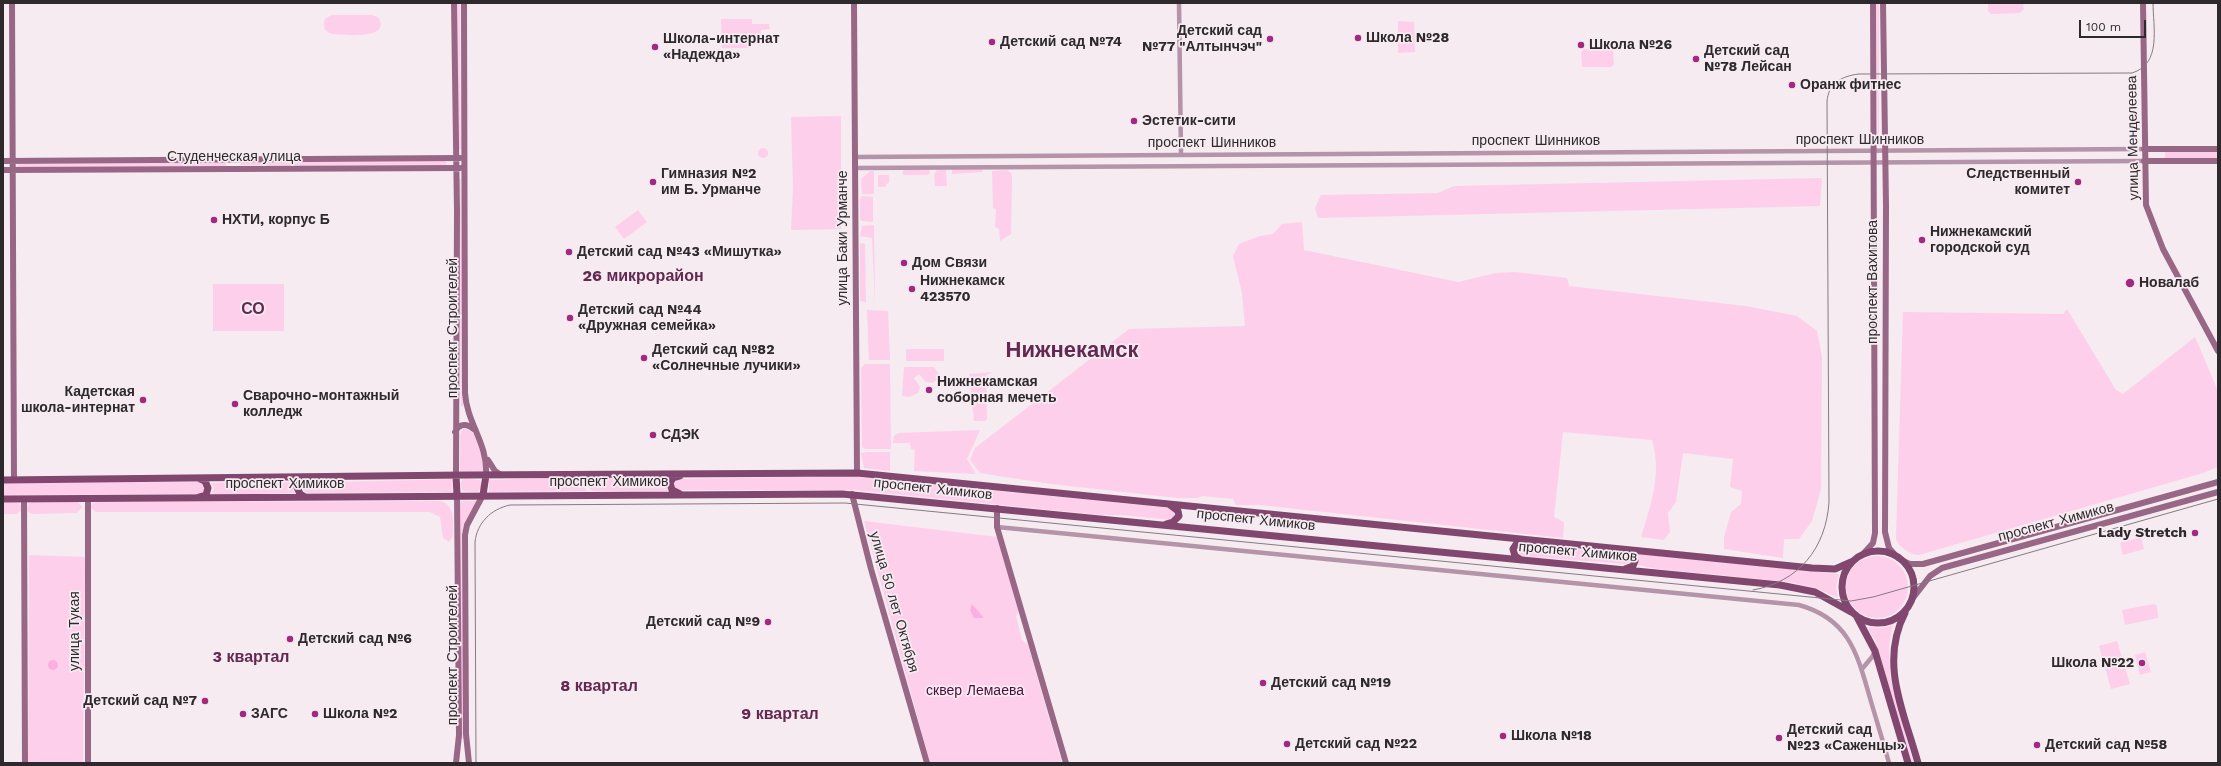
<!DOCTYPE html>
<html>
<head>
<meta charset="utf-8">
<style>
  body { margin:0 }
  #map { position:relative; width:2221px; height:766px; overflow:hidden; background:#f5ebf1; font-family:"Work Sans",sans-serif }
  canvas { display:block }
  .frame { position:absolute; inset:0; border:4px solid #2d292c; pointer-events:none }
  .scale { position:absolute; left:2079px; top:20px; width:67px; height:18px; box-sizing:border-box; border:2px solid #2d292c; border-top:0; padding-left:5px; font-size:12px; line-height:14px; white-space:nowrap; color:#2d292c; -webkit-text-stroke:3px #f5ebf1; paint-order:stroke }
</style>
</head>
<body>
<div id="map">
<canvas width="2221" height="766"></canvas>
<div class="frame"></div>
<div class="scale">100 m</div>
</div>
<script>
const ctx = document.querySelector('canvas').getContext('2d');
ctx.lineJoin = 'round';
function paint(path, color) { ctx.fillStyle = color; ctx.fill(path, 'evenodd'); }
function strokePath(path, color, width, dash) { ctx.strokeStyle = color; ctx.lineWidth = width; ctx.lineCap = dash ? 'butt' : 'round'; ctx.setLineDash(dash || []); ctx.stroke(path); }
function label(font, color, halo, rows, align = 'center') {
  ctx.font = font + ' "Work Sans",sans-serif'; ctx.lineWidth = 3.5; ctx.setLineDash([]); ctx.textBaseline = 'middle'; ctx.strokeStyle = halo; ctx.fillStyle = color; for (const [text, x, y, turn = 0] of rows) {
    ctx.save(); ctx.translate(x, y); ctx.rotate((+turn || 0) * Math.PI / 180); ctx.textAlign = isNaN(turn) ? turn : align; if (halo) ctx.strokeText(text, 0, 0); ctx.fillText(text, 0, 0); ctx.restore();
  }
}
paint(new Path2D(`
  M 457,3 L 460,3 L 461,149 L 458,149 Z
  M 1876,3 L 1879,3 L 1879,144 L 1878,143 Z
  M 1988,3 L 2023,3 L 2024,9 L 2020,13 L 1991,14 L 1988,11 Z
  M 372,15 L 378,17 C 393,40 343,35 332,34 C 325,32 322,26 325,19 L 332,15 Z
  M 721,19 L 752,19 L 752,24 L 769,24 L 770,29 L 761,30 L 760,40 L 755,40 L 750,48 L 722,48 Z
  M 1398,21 L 1414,22 L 1415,52 L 1398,53 Z
  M 1584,49 L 1613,50 L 1614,64 L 1611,67 L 1582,67 L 1581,52 Z
  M 841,116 L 841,229 L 791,230 L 793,189 L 791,117 Z
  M758 153a5 5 0 1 1 10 0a5 5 0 1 1-10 0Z
  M 2165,152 L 2218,152 L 2218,159 L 2165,159 Z
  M 445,161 L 447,163 L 445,165 L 240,165 L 240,162 Z
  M 226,162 L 226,166 L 18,168 L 18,164 Z
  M 952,169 L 982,169 L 983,172 L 952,174 Z
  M 904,170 L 929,170 L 930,172 L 928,175 L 904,175 L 902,172 Z
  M 937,170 L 946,170 L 947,186 L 935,186 L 934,175 Z
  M 1007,170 L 1011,173 L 1012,177 L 1011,234 L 1000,241 L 999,229 L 995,227 L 996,209 L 993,208 L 992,171 Z
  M 870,171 L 874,171 L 874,194 L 862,194 L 861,179 Z
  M 878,175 L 889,175 L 889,183 L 886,184 L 886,187 L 878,187 Z
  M 1822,178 L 1820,206 L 1318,218 L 1315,208 L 1321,195 L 1438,193 L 1454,186 Z
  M 459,179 L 461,179 L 463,406 L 461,407 Z
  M 862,196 L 873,197 L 873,222 L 862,221 L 860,219 L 860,199 Z
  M 638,210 L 647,222 L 624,239 L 615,227 Z
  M 1302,222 L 1304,250 L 1458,282 L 1496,273 L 1515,272 L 1567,278 L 1569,286 L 1746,306 L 1797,316 L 1817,331 L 1822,357 L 1821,489 L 1812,521 L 1799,539 L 1784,539 L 1783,558 L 1724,549 L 1724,537 L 1731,512 L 1741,504 L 1742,491 L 1730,487 L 1733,459 L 1683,453 L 1676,502 L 1668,513 L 1670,532 L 1664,540 L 1641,537 C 1651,505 1662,473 1652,440 L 1563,432 L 1554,517 L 1564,522 L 1563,538 L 1260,505 L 1236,505 L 1233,499 L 1202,496 L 1198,498 L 1178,498 L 1051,484 L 980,473 L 970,460 L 975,448 L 1129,329 L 1245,326 L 1242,293 L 1233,256 L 1239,244 L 1260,236 L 1273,234 L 1282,224 Z
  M 874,225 L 875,304 L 872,238 L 860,236 L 862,226 Z
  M 862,243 L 865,244 L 866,302 L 860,301 L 860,244 Z
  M 213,284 L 284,284 L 284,331 L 213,331 Z
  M 2067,309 L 2116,390 L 2123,394 L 2195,337 L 2218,391 L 2218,467 L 2203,473 L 1919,555 C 1910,555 1899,547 1896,539 L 1903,312 L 2063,314 Z
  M 867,310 L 888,311 L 890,360 L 869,360 Z
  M 906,349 L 944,349 L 944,361 L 906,361 Z
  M 865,364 L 890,364 L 891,449 L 865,449 L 862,447 L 861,368 Z
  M 904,367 L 934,367 L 941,377 L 933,383 L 926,382 L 919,374 L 914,378 L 920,387 L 918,393 L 909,397 L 902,396 Z
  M 993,372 L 986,375 L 987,419 L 985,421 L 974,421 L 969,374 Z
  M 463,429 L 470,430 C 481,441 483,457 484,471 L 460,471 L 460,434 Z
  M 980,430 L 967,459 L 976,474 L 914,471 L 915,450 L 911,449 L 910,443 L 893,443 L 894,436 L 898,433 Z
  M 868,452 L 890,452 L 890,471 L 864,468 L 861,453 Z
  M 847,476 L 1171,508 L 1176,514 L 1171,520 L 1123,515 L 1101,515 L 853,490 L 677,490 L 673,484 L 679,479 Z
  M 576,477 L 587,491 L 489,492 L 489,480 Z
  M 646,477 L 668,479 L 668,491 L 592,491 L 581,478 Z
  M 464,478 L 480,480 L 482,487 L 477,492 L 463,491 L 460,484 Z
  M 453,479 L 452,492 L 308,493 L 304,491 L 302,487 L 303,483 L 308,481 C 356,483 404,480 453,479 Z
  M 277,481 L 294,483 L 295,493 L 211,495 L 214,488 L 211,483 Z
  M 200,482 L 205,485 L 204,492 L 200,494 L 3,495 L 3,483 Z
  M 440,501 C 456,505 453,523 453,536 L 449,542 L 443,538 L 440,517 L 430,512 L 96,512 L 91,508 L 92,504 L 96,502 Z
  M 460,501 L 477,501 L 464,524 L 462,534 L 464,739 L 461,739 Z
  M 3,502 L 18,503 L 21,506 L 21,510 L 17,514 L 3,514 Z
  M 32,502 L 78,502 L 82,507 L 77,513 L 33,514 L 28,512 L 27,508 L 29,503 Z
  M 864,521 L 997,537 L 1019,612 L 1016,616 L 1022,640 L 1028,645 L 1062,763 L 930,763 Z
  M 2141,537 L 2144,549 L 2123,555 L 2120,543 Z
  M 1520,545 L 1627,553 L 1631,555 L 1631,561 L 1626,564 L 1522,556 L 1517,552 Z
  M 1638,554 L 1839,574 L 1836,587 L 1838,598 L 1816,588 L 1789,582 L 1658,569 L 1638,565 Z
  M 29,555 L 85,557 L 83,763 L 28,763 Z
  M1846 587a31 31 0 1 1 62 0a31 31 0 1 1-62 0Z
  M 2154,604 L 2157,606 L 2158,618 L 2125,625 L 2122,610 Z
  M 1893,625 L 1889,646 L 1890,677 L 1913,763 L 1910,763 L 1881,658 L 1875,640 L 1868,629 L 1869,627 L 1881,628 Z
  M 2117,641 L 2130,684 L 2111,689 L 2099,646 Z
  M 2145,652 L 2151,672 L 2140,675 L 2135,655 Z`), '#fdcfeb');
paint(new Path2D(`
  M 972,604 L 984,618 L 974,618 L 970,610 Z
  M48 665a5 5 0 1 1 10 0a5 5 0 1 1-10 0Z`), '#fdafe1');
strokePath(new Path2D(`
  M 1179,3 L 1181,155
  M 855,157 L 2144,149
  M 855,168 L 2144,161
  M 997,527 L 1799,605 C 1849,619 1857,653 1870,698 C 1876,719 1883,741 1889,763
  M 1862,669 L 1872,657 L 1875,651`), '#b593a8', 4.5);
strokePath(new Path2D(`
  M 12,3 L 14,480
  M 454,3 L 457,212 L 456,475
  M 464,3 L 465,393 C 467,424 488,443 486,475
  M 854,3 L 857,473
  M 1883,3 L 1886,206 L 1885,532 L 1889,548 L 1898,558
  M 2143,3 L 2146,205 L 2163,249 L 2218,351
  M 2144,149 L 2218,149
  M 3,161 L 460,158
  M 2144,161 L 2218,161
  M 3,170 L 460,168
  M 455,432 C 460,422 468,424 475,430
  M 488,460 L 495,471 L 501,475
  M 852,494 L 871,569 L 927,763
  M 88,498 L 88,763
  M 24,499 L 25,763
  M 997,508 L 997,527 L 1066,763
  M 1863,554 L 1873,543 L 1875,533 L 1873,3
  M 1903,561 L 1910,564 L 1923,564 L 2218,482
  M 1913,598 L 1930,576 L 1942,568 L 2218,492
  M 456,763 L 459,735 L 457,495
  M 469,763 L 466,734 L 465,535 L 467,525 L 483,495`), '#986786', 6);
strokePath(new Path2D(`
  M 456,475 L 457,495
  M 305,477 L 300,480 L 297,487 L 300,494 L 305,497
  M 3,480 L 464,475 L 857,473 L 1812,568 L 1835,569 L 1851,562
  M 680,494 L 672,490 L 670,483 L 673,478 L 680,476
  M 483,495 L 486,475
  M 199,497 L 206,495 L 208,488 L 205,481 L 200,479
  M 3,499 L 842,494 L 1780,585 L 1815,592 L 1851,612
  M 1166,524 L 1173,522 L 1179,516 L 1178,511 L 1170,505
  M1842 587a36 36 0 1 1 72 0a36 36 0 1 1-72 0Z
  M 1521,560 L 1515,556 L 1513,549 L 1517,543 L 1523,540
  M 1625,569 L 1633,566 L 1635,561 L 1633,554 L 1626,550
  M 1905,613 C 1879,663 1904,712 1918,763
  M 1857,617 L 1875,651 L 1908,763`), '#81476e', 7);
strokePath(new Path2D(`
  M 1753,590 C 1799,582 1826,548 1829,502 L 1827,102 C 1828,83 1842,76 1859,74 L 2132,73 C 2162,64 2153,27 2153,3
  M 476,763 L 475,542 C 477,523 491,509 510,505 L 845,503 L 1851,601 L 1873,597 L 2218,499`), '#837c81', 1);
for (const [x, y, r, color] of [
  [1358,38,4,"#a12981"],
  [1270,39,4,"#a12981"],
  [992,42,4,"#a12981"],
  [1581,45,4,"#a12981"],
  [655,47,4,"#a12981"],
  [1696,59,4,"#a12981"],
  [1792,85,4,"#a12981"],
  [1134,121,4,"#a12981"],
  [653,182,4,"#a12981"],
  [2078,182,4,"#a12981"],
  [214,220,4,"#a12981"],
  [1922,240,4,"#a12981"],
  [569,252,4,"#a12981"],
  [904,263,4,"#a12981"],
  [2130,283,5,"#a12981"],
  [912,289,4,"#a12981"],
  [570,318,4,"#a12981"],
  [644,358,4,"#a12981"],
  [929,390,4,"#a12981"],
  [143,400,4,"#a12981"],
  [235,404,4,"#a12981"],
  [653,435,4,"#a12981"],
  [2195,533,4,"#a12981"],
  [768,622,4,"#a12981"],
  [290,639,4,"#a12981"],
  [2142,663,4,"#a12981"],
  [1263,683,4,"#a12981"],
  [205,701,4,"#a12981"],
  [243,714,4,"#a12981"],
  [315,714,4,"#a12981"],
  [1503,736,4,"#a12981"],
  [1779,738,4,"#a12981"],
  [1287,744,4,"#a12981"],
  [2037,745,4,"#a12981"]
]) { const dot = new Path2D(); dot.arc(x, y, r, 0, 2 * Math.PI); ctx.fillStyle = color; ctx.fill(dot); strokePath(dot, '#f5ebf1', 1.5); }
label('bold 14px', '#2d292c', '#f5ebf1', [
  ["Детский сад",1262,31,"right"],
  ["№77 \"Алтынчэч\"",1262,47,"right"],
  ["Школа №28",1366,38],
  ["Школа-интернат",663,39],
  ["«Надежда»",663,55],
  ["Детский сад №74",1000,42],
  ["Школа №26",1589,45],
  ["Детский сад",1704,51],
  ["№78 Лейсан",1704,67],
  ["Оранж фитнес",1800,85],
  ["Эстетик-сити",1142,121],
  ["Гимназия №2",661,174],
  ["им Б. Урманче",661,190],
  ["Следственный",2070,174,"right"],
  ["комитет",2070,190,"right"],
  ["НХТИ, корпус Б",222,220],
  ["Нижнекамский",1930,232],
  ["городской суд",1930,248],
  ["Детский сад №43 «Мишутка»",577,252],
  ["Дом Связи",912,263],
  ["Нижнекамск",920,281],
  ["423570",920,297],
  ["Новалаб",2139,283],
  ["Детский сад №44",578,310],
  ["«Дружная семейка»",578,326],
  ["Детский сад №82",652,350],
  ["«Солнечные лучики»",652,366],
  ["Нижнекамская",937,382],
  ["соборная мечеть",937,398],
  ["Кадетская",135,392,"right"],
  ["школа-интернат",135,408,"right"],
  ["Сварочно-монтажный",243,396],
  ["колледж",243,412],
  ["СДЭК",661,435],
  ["Lady Stretch",2187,533,"right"],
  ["Детский сад №9",760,622,"right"],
  ["Детский сад №6",298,639],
  ["Школа №22",2134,663,"right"],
  ["Детский сад №19",1271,683],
  ["Детский сад №7",197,701,"right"],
  ["ЗАГС",251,714],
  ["Школа №2",323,714],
  ["Детский сад",1787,730],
  ["№23 «Саженцы»",1787,746],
  ["Школа №18",1511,736],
  ["Детский сад №22",1295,744],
  ["Детский сад №58",2045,745]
], 'left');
label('14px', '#2d292c', '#f5ebf1', [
  ["улица Менделеева",2133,138,-91],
  ["проспект Шинников",1860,140],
  ["проспект Шинников",1536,141],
  ["проспект Шинников",1212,143],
  ["Студенческая улица",234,157],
  ["улица Баки Урманче",843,238,-90],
  ["проспект Вахитова",1873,282,-90],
  ["проспект Строителей",453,328,-90],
  ["проспект Химиков",609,482],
  ["проспект Химиков",285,484],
  ["проспект Химиков",933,489,6],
  ["проспект Химиков",1256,520,6],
  ["проспект Химиков",2056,522,-15],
  ["проспект Химиков",1578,552,5],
  ["улица 50 лет Октября",894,602,74],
  ["улица Тукая",75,631,-90],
  ["проспект Строителей",453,655,-90]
]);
label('14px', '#4e0b3d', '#f5ebf1', [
  ["сквер Лемаева",975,691]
]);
label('bold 16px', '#632951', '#f5ebf1', [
  ["26 микрорайон",643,276],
  ["СО",253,309],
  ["3 квартал",251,657],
  ["8 квартал",599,686],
  ["9 квартал",780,714]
]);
label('bold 22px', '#632951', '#f5ebf1', [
  ["Нижнекамск",1072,351]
]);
</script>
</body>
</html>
